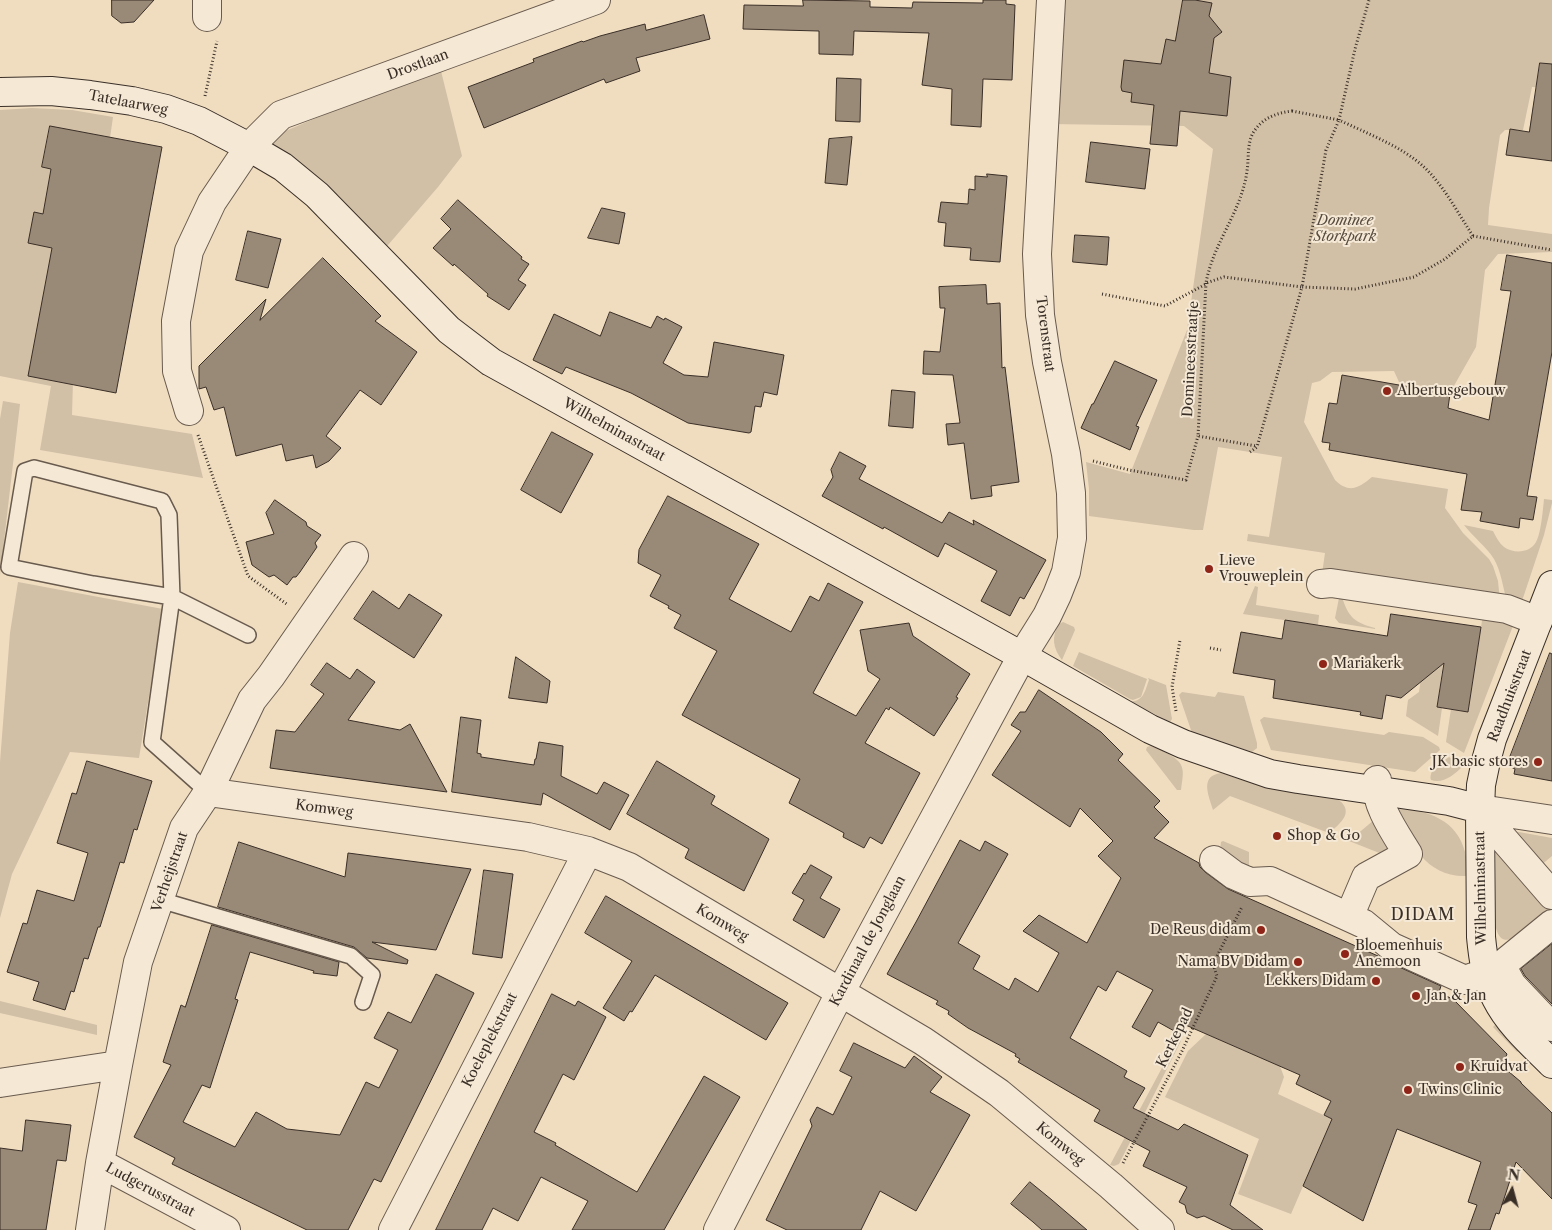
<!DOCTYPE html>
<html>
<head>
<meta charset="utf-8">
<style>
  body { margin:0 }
  #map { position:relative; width:1552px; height:1230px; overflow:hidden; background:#f0ddc0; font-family:"Libre Caslon Text",serif }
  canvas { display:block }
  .north { position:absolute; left:1487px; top:1165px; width:50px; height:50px; -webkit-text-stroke:4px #f5e9d6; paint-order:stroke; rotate:7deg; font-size:14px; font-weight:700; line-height:20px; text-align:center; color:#3a2f27 }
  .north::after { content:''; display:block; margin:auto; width:18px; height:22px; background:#3a2f27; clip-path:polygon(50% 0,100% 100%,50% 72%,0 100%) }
</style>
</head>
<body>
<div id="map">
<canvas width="1552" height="1230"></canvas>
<div class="north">N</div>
</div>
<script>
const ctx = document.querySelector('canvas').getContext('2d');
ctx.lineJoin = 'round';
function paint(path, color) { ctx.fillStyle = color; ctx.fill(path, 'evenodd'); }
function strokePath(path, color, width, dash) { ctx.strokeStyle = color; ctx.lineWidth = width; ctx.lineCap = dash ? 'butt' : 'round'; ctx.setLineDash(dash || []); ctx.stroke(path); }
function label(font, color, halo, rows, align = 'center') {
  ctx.font = font + ' "Libre Caslon Text",serif'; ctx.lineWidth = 4; ctx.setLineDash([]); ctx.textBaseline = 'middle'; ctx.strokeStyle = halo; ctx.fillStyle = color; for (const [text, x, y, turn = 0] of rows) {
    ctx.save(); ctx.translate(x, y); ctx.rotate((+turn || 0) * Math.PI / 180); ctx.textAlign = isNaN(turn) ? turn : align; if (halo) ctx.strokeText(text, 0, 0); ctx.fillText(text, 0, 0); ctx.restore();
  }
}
paint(new Path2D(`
  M 1057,0 L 1552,0 L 1552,88 L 1532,87 L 1523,130 L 1505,130 L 1500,135 L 1489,208 L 1488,225 L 1552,234 L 1552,252 L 1498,254 L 1485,270 L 1476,347 L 1451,391 L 1399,382 L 1394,371 L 1332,372 L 1320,381 L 1312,383 L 1304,422 L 1335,480 C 1349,494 1359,488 1372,477 L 1448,489 L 1445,508 L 1463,533 L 1489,559 L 1493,566 L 1498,581 L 1500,601 L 1322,574 L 1325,553 L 1247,541 L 1248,534 L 1269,537 L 1282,457 L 1218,447 L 1203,530 L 1194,530 L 1089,516 L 1089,489 L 1086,462 L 1130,474 L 1187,330 L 1213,149 L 1184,126 L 1051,124 Z
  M 440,67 L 462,156 L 438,187 L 382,252 L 267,145 L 269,138 L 387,88 Z
  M 32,108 L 72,110 L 113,117 L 108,152 L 75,311 L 72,415 L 192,434 L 203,478 L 40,450 L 51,386 L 0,376 L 0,110 Z
  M 3,401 L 20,404 L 0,575 L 0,419 Z
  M 1544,499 L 1552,500 L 1552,503 L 1544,535 L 1521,604 L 1507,602 C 1503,587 1501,571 1494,559 C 1486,546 1473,537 1464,525 L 1493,531 C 1496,537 1499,543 1504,547 C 1514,554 1530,553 1536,542 C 1541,534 1543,509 1544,499 Z
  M 18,582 L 163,609 L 139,758 L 70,752 L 12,874 L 0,918 L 0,762 L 10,633 Z
  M 1255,586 L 1258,587 L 1256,605 L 1319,615 L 1318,625 L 1243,614 Z
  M 1342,597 C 1348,617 1355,623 1375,628 L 1375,629 L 1339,623 L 1335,618 L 1339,598 Z
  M 1483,614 L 1516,618 L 1464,753 L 1446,742 L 1451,709 L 1468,712 Z
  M 1063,622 L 1074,627 L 1075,630 L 1062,660 C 1053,648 1051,637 1059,624 Z
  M 1079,652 L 1147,679 L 1141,697 L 1133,700 L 1130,699 L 1073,666 Z
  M 1417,660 L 1443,664 L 1437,707 L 1442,708 L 1438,736 L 1406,716 L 1408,700 L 1419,692 L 1422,671 Z
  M 1148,678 L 1166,685 L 1172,719 L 1170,722 L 1129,701 C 1143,703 1145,691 1149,680 Z
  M 1182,692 L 1215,697 L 1218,692 L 1244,696 L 1257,743 L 1257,748 L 1252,752 L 1249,751 L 1192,733 L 1179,695 Z
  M 1264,717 L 1384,735 L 1389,732 L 1423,737 L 1439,747 L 1440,750 L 1415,772 L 1271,750 L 1260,720 Z
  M 1150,746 C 1156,747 1160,750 1165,752 C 1186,763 1184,769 1181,790 L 1177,790 L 1146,750 L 1147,747 Z
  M 1449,757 L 1462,765 L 1462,767 C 1454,775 1443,784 1431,780 C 1428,770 1441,763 1449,757 Z
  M 1221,773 L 1272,789 L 1336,798 C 1356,811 1341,823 1329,833 L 1230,796 L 1213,810 C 1209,796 1199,776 1221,773 Z
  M 1398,809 C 1428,810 1457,820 1465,852 C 1467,860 1468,868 1466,876 C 1425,877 1412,843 1394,813 Z
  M 1374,820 L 1396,845 L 1382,854 L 1349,841 Z
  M 1508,830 L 1552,838 L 1552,856 L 1540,866 Z
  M 1223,841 L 1249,852 L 1249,871 L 1220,850 L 1221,842 Z
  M 1496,845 L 1552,907 C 1546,913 1540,918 1534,923 C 1524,932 1502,953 1496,928 Z
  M 0,1001 L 97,1025 L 97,1035 L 0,1013 Z
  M 1497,1023 L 1520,1049 L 1517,1052 L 1493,1027 Z
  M 1206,1034 L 1280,1066 L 1284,1077 L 1278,1094 L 1332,1119 L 1291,1214 L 1238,1194 L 1259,1139 L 1165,1097 L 1188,1051 Z
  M 1179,1036 L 1181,1041 L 1119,1164 L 1114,1166 L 1110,1165 Z`), '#d1bfa6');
const building = new Path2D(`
  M 112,0 L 154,0 L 134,22 L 121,23 L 112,16 Z
  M 803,0 L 870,1 L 870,7 L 912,8 L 913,2 L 983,3 L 983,0 L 1006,0 L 1006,4 L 1015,5 L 1012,80 L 983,79 L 981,127 L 951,125 L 952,89 L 922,85 L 929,33 L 854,31 L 853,55 L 819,54 L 819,31 L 743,29 L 744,5 L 803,6 Z
  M 1183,0 L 1195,0 L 1212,3 L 1209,16 L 1222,32 L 1214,38 L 1209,73 L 1231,77 L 1227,116 L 1180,111 L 1177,146 L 1150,144 L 1154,105 L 1131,102 L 1132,93 L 1122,91 L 1121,87 L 1124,60 L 1161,64 L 1166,39 L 1175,41 Z
  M 704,15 L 710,39 L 636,58 L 640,71 L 606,83 L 604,79 L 484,128 L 468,87 L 534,62 L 533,59 L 582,41 L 583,42 L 600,36 L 645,24 L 646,30 Z
  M 1540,63 L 1552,64 L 1552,161 L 1506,155 L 1510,129 L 1529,132 Z
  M 837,78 L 861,79 L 860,122 L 836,121 Z
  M 50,126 L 162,147 L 116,393 L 28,376 L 52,248 L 28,243 L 34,212 L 43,214 L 51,169 L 42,167 Z
  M 852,137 L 847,185 L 825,183 L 829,139 Z
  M 1091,142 L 1150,149 L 1145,189 L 1086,182 Z
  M 987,174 L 1007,176 L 1000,262 L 970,260 L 971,248 L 944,246 L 946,223 L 938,222 L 941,202 L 968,204 L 969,189 L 975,190 L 975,176 L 987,177 Z
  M 458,200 L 522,257 L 521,259 L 529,264 L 518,280 L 526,285 L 509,310 L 487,296 L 488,294 L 454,264 L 453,266 L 433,248 L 451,229 L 441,219 Z
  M 602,208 L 625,213 L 619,244 L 588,238 Z
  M 248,231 L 281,239 L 268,288 L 236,280 Z
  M 1075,235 L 1109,237 L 1107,265 L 1073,262 Z
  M 1507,255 L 1552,263 L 1552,352 L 1527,496 L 1537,497 L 1533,520 L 1520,518 L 1519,528 L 1480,521 L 1482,512 L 1461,510 L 1467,474 L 1329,450 L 1330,443 L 1322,442 L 1329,403 L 1337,404 L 1342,375 L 1450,394 L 1448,408 L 1489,420 L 1511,291 L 1501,290 Z
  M 323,258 L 381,316 L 375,321 L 417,352 L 381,405 L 360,390 L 326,436 L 341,448 L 329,461 L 316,468 L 313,455 L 286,461 L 282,444 L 236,456 L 224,407 L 214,410 L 206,387 L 199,389 L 199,366 L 266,299 L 260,320 Z
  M 986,285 L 987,304 L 1000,303 L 1002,368 L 1005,367 L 1019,482 L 991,486 L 992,496 L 971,499 L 964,443 L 948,445 L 946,424 L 960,423 L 953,375 L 923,374 L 924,351 L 940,352 L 945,308 L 940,308 L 939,287 Z
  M 610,312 L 651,328 L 657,316 L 664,320 L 665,318 L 682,327 L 663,363 L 684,375 L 708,377 L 714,342 L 784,355 L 777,395 L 764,392 L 761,407 L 755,406 L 751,432 L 749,433 L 688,423 L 631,393 L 566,367 L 562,374 L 533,360 L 554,314 L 600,336 Z
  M 1115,361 L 1157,380 L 1136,426 L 1139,427 L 1130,450 L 1081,428 L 1092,404 L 1093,404 Z
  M 892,390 L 915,392 L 913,428 L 889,426 Z
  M 552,432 L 593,454 L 561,513 L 521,490 Z
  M 840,452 L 866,466 L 859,479 L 942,523 L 949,512 L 974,525 L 973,520 L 1046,560 L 1024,599 L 1020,597 L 1010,616 L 981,601 L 997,571 L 945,543 L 938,557 L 884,527 L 883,529 L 822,496 L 833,477 L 831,470 Z
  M 668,496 L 759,544 L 729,599 L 791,632 L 810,596 L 819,601 L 828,583 L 863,602 L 813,693 L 856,716 L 880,679 L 868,671 L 860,630 L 909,623 L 913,636 L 970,674 L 956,697 L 958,698 L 934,736 L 890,707 L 889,710 L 886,708 L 865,743 L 920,773 L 882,844 L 870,837 L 864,848 L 843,837 L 844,833 L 789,803 L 800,779 L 682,715 L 717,651 L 674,628 L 681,615 L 668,608 L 669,606 L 650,596 L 661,575 L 638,563 L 639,550 Z
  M 275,500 L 306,522 L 307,526 L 321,535 L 315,543 L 317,547 L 300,572 L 296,577 L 293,577 L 287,585 L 274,575 L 269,577 L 252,565 L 246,542 L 274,534 L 266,513 Z
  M 373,591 L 399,609 L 409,594 L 442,615 L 414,658 L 354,619 Z
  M 1391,614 L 1481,627 L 1468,712 L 1437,707 L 1444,663 L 1401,698 L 1386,695 L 1382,719 L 1360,715 L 1361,712 L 1273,698 L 1275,680 L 1233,673 L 1241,632 L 1282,639 L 1285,620 L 1387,636 Z
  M 1550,653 L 1552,654 L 1552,781 L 1514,774 L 1515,769 L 1507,765 Z
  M 516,657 L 550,681 L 547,703 L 509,698 Z
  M 327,663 L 350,679 L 357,669 L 375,682 L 348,720 L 400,730 L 410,724 L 447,792 L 270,768 L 276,730 L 295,732 L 324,694 L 311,685 Z
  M 1039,690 L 1101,732 L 1123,754 L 1118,760 L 1160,801 L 1154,807 L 1169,822 L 1154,838 L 1199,863 L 1200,867 L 1205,872 L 1228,889 L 1378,956 L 1386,961 L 1441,986 L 1439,992 L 1454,1000 L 1507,1054 L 1502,1066 L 1521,1082 L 1521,1083 L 1552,1113 L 1552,1199 L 1516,1162 L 1499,1214 L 1496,1213 L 1490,1230 L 1468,1230 L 1477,1205 L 1468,1202 L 1481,1162 L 1397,1129 L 1363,1221 L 1303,1186 L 1332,1119 L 1324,1115 L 1331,1101 L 1296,1084 L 1300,1075 L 1181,1023 L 1176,1032 L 1158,1022 L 1150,1037 L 1132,1027 L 1153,990 L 1117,971 L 1106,991 L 1098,986 L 1070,1038 L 1127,1071 L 1124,1077 L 1145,1088 L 1133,1108 L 1178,1130 L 1184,1124 L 1248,1155 L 1230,1205 L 1263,1230 L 1233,1230 L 1204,1216 L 1197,1218 L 1187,1213 L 1185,1205 L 1179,1202 L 1187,1187 L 1143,1166 L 1150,1151 L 1094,1121 L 1100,1110 L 1018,1062 L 1020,1059 L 1015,1056 L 1016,1054 L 968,1028 L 948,1014 L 949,1011 L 936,1004 L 938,1001 L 887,974 L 916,922 L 960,840 L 980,851 L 985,841 L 1008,854 L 958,943 L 980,956 L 973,969 L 1009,990 L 1015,978 L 1038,992 L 1059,953 L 1023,931 L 1039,915 L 1087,943 L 1121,878 L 1098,856 L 1113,841 L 1080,808 L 1070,827 L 992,775 L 1021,731 L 1011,725 L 1020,712 L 1025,712 Z
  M 461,717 L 481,720 L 477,753 L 481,754 L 481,757 L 534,765 L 535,759 L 536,759 L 539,742 L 563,746 L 561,776 L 597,794 L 604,782 L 629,795 L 610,830 L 543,793 L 541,805 L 452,792 Z
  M 87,761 L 152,781 L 137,830 L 134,829 L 124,863 L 120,862 L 100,927 L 98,927 L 88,959 L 84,958 L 74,992 L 71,991 L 65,1010 L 33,1000 L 39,982 L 7,972 L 23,923 L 27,924 L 37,890 L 74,901 L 88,853 L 57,843 L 72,793 L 76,794 Z
  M 657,761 L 715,796 L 711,804 L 769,839 L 744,891 L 685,858 L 689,849 L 627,814 Z
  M 239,842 L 345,877 L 348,853 L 471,869 L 436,950 L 372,942 L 408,960 L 407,964 L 367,958 L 354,947 L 218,907 Z
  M 811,865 L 832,877 L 820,898 L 840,909 L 824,938 L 793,920 L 804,900 L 792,893 L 804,873 L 805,874 Z
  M 484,870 L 513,874 L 502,958 L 473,954 Z
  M 606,896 L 788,1003 L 766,1040 L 655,975 L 632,1012 L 630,1011 L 624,1021 L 603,1008 L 632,961 L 585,933 Z
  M 212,925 L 339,962 L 337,976 L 313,973 L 314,971 L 250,952 L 235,999 L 238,1000 L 210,1088 L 202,1085 L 183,1122 L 235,1147 L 256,1112 L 287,1129 L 340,1135 L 366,1082 L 379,1088 L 398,1050 L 374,1038 L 388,1012 L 411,1023 L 436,974 L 474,993 L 381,1182 L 374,1179 L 348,1230 L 307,1230 L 172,1164 L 175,1158 L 134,1137 L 171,1065 L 163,1062 L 181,1005 L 185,1007 Z
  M 1552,944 L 1552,1004 L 1525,976 L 1521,969 Z
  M 552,994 L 575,1006 L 578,1001 L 606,1017 L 574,1080 L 563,1074 L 534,1132 L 556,1143 L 555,1145 L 637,1192 L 704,1076 L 740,1097 L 664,1230 L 572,1230 L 588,1201 L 541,1177 L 518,1221 L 493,1208 L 482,1230 L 436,1230 Z
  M 854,1043 L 905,1068 L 914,1056 L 942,1077 L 930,1092 L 970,1115 L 916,1211 L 880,1191 L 861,1230 L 787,1230 L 766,1220 L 812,1126 L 810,1120 L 817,1107 L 833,1115 L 852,1077 L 840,1071 Z
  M 26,1120 L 71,1125 L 66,1161 L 57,1160 L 46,1230 L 0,1230 L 0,1148 L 22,1151 Z
  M 1030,1182 L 1052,1200 L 1087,1230 L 1042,1230 L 1033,1222 L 1011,1204 Z`);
paint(building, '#998977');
strokePath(building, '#3a2f27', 1);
const lane = new Path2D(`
  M 34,468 L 162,501 L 169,515 L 172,597 L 93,584 L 9,567 L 25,471 Z
  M 208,792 L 152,742 L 172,597 L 248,635
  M 160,900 L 351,956 L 372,975 L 363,1002`);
const street = new Path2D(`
  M 207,17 L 207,0
  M 189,411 L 177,371 L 176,321 L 189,251 L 212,202 L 249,147 L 281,115 L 596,0
  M 1321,584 L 1331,583 L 1507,609 L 1538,621
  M 208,792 L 528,837 L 588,851 L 629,867 L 923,1041 L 999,1093 L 1111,1186 L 1160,1230
  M 1480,809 L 1552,820
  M 1498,825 L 1500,835 L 1552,895
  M 1214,860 L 1234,875 L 1250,882 L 1270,881 L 1364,924 L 1392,947 L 1465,980 L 1473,977
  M 1349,917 L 1366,877 L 1408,854 C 1396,834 1374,804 1377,780
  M 1501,965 L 1512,985 L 1552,1027
  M 1498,968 L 1552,924
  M 0,1083 L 118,1065
  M 100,1163 L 226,1230
  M 90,1230 L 100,1163 L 118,1065 L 138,962 L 184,828 L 208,792 L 252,700 L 271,676 L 354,556
  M 393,1230 L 588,851
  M 718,1230 L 840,993 L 1022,656 L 1047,616 L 1057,595 L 1066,572 L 1072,538 L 1071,493 L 1066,454 L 1047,362 L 1040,315 L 1037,254 L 1051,0`);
const secondary = new Path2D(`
  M 0,92 L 51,91 L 90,95 L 132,101 L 166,109 L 199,121 L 249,147 L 283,167 L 317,195 L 449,330 L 491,362 L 1022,656 L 1150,729 L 1183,744 L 1270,774 L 1298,779 L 1449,801 L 1480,809
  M 1552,585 L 1492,739 L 1486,761 L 1481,785 L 1480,809 L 1481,937 C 1483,958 1486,980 1496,998 C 1509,1024 1532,1044 1552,1064`);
strokePath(lane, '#685a4d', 18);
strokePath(street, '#685a4d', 30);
strokePath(secondary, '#3a2f27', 30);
strokePath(new Path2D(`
  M 205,96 L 217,41
  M 1292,111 L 1339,120 L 1326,150 L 1302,287 L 1224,277 L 1206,283 C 1213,243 1242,211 1247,171 C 1249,158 1247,144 1253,133 C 1262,118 1276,113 1292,111 Z
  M 1473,236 L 1552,250
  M 1206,283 L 1198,436 L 1256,446
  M 1102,294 L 1165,306 L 1206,284
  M 198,435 L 248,576 L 288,605
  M 1250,452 L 1257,447 L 1302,287 L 1355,289 L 1414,277 L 1445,259 L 1473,236 C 1458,213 1444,186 1424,167 C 1403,147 1364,132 1339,120 L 1355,49 L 1369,0
  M 1093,461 L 1129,470 L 1186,480 L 1198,436
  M 1246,585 L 1248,573
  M 1210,648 L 1221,650
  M 1176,711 L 1172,687 L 1180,640
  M 1123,1163 L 1182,1051 L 1217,976 L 1213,964 L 1242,907`), '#3a2f27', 3, [1, 2.5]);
strokePath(lane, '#f5e9d6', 15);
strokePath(street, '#f5e9d6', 28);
strokePath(secondary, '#f5e9d6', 28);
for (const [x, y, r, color] of [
  [1387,391,5,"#8f2418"],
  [1209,569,5,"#8f2418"],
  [1323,664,5,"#8f2418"],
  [1538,762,5,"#8f2418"],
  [1277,836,5,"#8f2418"],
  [1261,930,5,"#8f2418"],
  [1345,954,5,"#8f2418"],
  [1298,962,5,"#8f2418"],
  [1376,981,5,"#8f2418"],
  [1416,996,5,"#8f2418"],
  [1460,1067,5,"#8f2418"],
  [1408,1090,5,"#8f2418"]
]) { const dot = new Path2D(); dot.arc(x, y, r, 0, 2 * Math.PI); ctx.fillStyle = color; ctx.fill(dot); strokePath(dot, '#f5e9d6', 2); }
label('14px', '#3a2f27', '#f5e9d6', [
  ["Drostlaan",418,65,-20],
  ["Tatelaarweg",128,103,11],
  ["Torenstraat",1045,334,83],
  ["Domineesstraatje",1191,359,-87],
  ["Wilhelminastraat",614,430,29],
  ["Raadhuisstraat",1510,696,-69],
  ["Komweg",324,809,8],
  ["Verheijstraat",170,872,-71],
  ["Wilhelminastraat",1481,888,-91],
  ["Komweg",722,923,31],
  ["Kardinaal de Jonglaan",868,941,-62],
  ["Kerkepad",1175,1038,-64],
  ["Koeleplekstraat",490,1040,-63],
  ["Komweg",1060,1144,40],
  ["Ludgerusstraat",150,1190,28]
]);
label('italic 14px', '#584c40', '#f5e9d6', [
  ["Dominee",1345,221],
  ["Storkpark",1345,237]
]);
label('14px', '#3a2f27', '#f5e9d6', [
  ["Albertusgebouw",1397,391],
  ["Lieve",1219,561],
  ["Vrouweplein",1219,577],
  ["Mariakerk",1333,664],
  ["JK basic stores",1528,762,"right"],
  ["Shop & Go",1287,836],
  ["De Reus didam",1251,930,"right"],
  ["Bloemenhuis",1355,946],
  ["Anemoon",1355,962],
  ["Nama BV Didam",1288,962,"right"],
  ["Lekkers Didam",1366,981,"right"],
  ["Jan & Jan",1426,996],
  ["Kruidvat",1470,1067],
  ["Twins Clinic",1418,1090]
], 'left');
ctx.letterSpacing = '1px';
label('16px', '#3a2f27', '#f5e9d6', [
  ["DIDAM",1423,915]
]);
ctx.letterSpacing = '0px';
</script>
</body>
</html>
